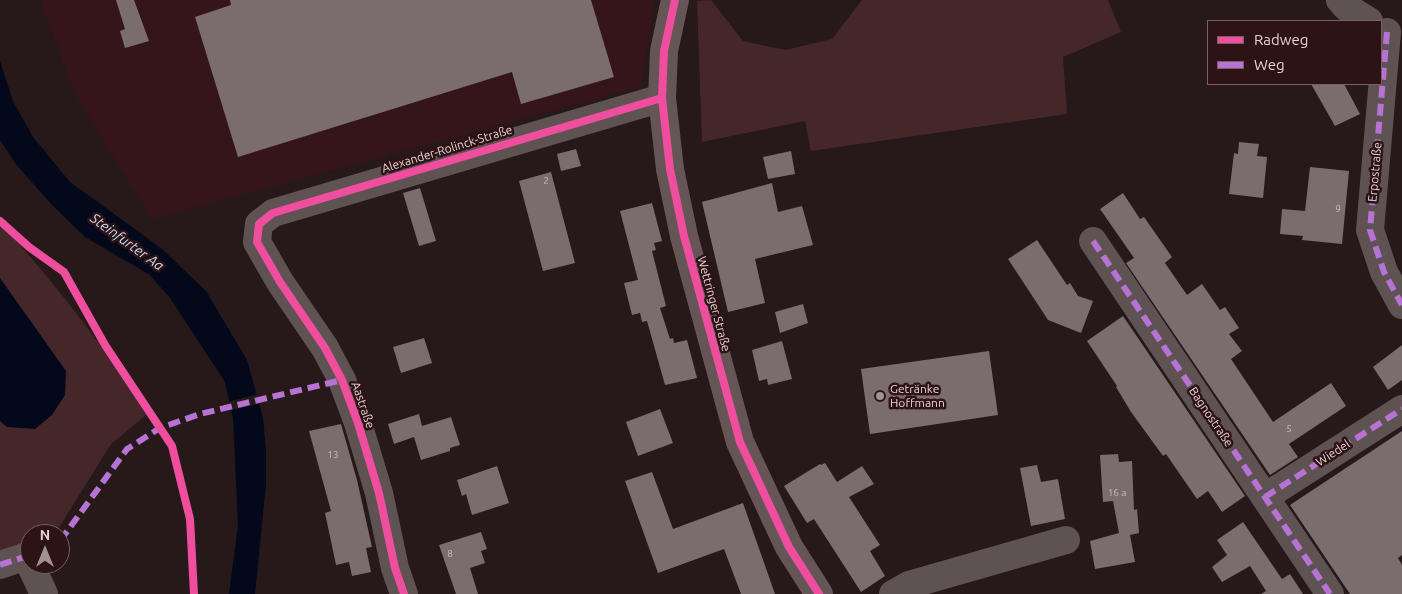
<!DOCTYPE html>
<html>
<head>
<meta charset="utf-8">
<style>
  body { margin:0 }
  #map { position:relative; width:1402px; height:594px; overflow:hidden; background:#27181a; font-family:Ubuntu,sans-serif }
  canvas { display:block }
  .legend { position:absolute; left:1207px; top:20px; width:175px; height:65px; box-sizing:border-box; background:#2d1216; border:1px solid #775f62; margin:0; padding:6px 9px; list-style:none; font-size:15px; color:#e5d2d3 }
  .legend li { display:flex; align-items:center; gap:10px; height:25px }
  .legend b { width:25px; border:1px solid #775f62 }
  .north { position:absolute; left:20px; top:524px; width:50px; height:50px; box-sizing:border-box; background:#2d1216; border:1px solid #775f62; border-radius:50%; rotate:0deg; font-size:14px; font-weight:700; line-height:20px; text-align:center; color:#e5d2d3 }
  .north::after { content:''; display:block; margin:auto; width:18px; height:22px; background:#a29192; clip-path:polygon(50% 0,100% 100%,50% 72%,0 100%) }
</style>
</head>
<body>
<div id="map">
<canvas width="1402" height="594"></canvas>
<ul class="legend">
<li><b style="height:6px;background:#ef4d9e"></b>Radweg</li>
<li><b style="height:6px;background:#b673d3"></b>Weg</li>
</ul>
<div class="north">N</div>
</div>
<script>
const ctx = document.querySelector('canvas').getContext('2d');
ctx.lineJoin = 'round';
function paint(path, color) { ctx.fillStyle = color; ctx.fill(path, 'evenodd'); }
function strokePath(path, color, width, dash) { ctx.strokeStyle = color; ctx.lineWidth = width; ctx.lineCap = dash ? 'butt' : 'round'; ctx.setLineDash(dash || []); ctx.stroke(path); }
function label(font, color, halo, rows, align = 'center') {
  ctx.font = font + ' Ubuntu,sans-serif'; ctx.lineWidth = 5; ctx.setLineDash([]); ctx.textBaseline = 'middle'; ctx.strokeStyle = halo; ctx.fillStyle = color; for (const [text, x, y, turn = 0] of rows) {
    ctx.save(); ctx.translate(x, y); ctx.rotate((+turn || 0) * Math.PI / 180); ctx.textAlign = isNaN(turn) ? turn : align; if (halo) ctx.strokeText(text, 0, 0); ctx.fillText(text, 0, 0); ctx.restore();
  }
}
paint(new Path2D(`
  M 40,0 L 655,0 L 641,87 L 152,219 L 75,94 Z`), '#35151a');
paint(new Path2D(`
  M 711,0 L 743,41 L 785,50 L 832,39 L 862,0 L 1108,0 L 1121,32 L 1063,57 L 1067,114 L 811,151 L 805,121 L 702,142 L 697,1 Z
  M 0,222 C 53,282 106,346 146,415 L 111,444 L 55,534 L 30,534 L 30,545 L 0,555 Z`), '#45272a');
paint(new Path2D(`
  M 0,61 L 13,101 L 33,137 L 70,182 L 161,248 L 206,291 L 247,360 L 263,418 L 266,449 L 266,484 L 255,594 L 229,594 L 238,525 L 233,418 L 225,382 L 170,298 L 150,275 L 85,237 L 51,204 L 15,163 L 0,140 Z
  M 0,278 L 66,371 L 65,395 L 52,415 L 35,429 L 7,427 L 0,421 Z`), '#04081b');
paint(new Path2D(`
  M 259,394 L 262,403 L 229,411 L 227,402 Z`), '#27181a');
paint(new Path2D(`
  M 116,0 L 134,0 L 149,41 L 125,48 L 120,31 L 125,29 Z
  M 230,0 L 591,0 L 614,77 L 521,104 L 512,72 L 238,157 L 195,17 L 231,5 Z
  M 1311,84 L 1344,84 L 1360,114 L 1335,126 Z
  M 1239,142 L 1259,144 L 1257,156 L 1267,157 L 1263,198 L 1229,194 L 1234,153 L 1238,154 Z
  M 576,149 L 581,166 L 561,171 L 557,154 Z
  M 791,151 L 795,174 L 768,179 L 763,157 Z
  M 1310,167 L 1349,171 L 1342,244 L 1302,240 L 1303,236 L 1280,234 L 1282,209 L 1305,211 Z
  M 551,172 L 575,263 L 543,271 L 519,181 Z
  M 772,183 L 778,212 L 802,206 L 813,245 L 755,259 L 765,303 L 728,312 L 702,202 Z
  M 420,188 L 436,241 L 419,246 L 403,193 Z
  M 1123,193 L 1140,219 L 1144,217 L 1172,257 L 1165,263 L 1187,295 L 1202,284 L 1220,310 L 1225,307 L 1239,328 L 1229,334 L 1242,351 L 1231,359 L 1273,422 L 1331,383 L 1346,406 L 1289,444 L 1298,457 L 1270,475 L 1126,263 L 1134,258 L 1100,209 Z
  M 652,203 L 662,241 L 654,243 L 656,250 L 652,251 L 666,306 L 660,308 L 670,339 L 673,338 L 674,343 L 687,340 L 697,378 L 665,385 L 647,321 L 642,322 L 640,313 L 632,315 L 624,283 L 638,280 L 620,211 Z
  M 1037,240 L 1067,285 L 1070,283 L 1078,296 L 1093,301 L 1081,333 L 1048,320 L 1008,259 Z
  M 803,304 L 808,323 L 780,333 L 775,312 Z
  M 1123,316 L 1245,496 L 1222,512 L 1208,491 L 1197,499 L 1166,454 L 1163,456 L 1131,412 L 1116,387 L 1117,386 L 1087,341 Z
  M 424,338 L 432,363 L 401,373 L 393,347 Z
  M 782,341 L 792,379 L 768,385 L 767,379 L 759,381 L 752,350 Z
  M 1402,345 L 1402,380 L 1388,390 L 1373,367 Z
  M 989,351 L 998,415 L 870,434 L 861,369 Z
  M 660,409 L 673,443 L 638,456 L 626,422 Z
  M 419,414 L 422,426 L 451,417 L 460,445 L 450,448 L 450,451 L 421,460 L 414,437 L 394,444 L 388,424 Z
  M 341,424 L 357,480 L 372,547 L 366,548 L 371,572 L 352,576 L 349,562 L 336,565 L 325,513 L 331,511 L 309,431 Z
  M 1402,431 L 1402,555 L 1398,558 L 1402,565 L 1402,594 L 1350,594 L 1290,505 Z
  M 1118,454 L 1119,462 L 1132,461 L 1134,510 L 1137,509 L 1139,533 L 1130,535 L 1135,562 L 1095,569 L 1090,541 L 1119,533 L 1113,501 L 1103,502 L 1100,455 Z
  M 825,463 L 837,482 L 862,466 L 874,484 L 849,497 L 880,545 L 870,551 L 885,576 L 861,592 L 814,519 L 807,523 L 784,486 L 820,464 L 821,465 Z
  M 1037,465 L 1041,482 L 1058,479 L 1065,519 L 1031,526 L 1020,468 Z
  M 497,466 L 509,503 L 472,515 L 466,494 L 462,496 L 457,480 Z
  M 652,472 L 673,529 L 743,503 L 775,594 L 741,594 L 724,549 L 658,573 L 625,481 Z
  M 1243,522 L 1282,579 L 1290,574 L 1303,594 L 1261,594 L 1266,591 L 1250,566 L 1222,582 L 1212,567 L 1227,555 L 1217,540 Z
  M 481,532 L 487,549 L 481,551 L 485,563 L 470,568 L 478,594 L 456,594 L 439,545 Z`), '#7b6d6f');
strokePath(new Path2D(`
  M 1340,0 L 1346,7 L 1369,21
  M 1387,32 L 1370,230 L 1384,272 L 1402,305
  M 1093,241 L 1330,594
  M 1265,497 L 1402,409
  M 30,564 L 44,594
  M 0,565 L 27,556 L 30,563
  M 404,594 L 395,568 L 379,493 L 358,423 L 342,380 L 325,348 L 280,282 L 257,242 L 259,224 L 273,213 L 662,98
  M 893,594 L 909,585 L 1066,540`), '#5e5253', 28);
strokePath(new Path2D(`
  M 675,0 L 664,51 L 662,98 L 670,169 L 684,236 L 740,442 L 789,547 L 819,594`), '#665557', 28);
strokePath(new Path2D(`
  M 1387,32 L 1370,230 L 1384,272 L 1402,305
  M 1093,241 L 1330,594
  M 1265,497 L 1402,409
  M 60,541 L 127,449 L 160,428 L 200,414 L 342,380
  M 0,565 L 30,555`), '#b673d3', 6, [12, 6]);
strokePath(new Path2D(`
  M 675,0 L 664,51 L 662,98 L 670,169 L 684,236 L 740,442 L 789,547 L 819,594
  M 0,221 L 29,247 L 64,272 L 105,345 L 172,446 L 190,519 L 194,594
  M 404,594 L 395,568 L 379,493 L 358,423 L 342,380 L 325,348 L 280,282 L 257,242 L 259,224 L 273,213 L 662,98`), '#ef4d9e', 8);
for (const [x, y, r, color] of [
  [880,396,5,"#a29192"]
]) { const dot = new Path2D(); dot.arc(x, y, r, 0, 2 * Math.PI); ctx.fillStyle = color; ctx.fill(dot); strokePath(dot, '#2d1216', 2); }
label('10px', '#cab9ba', null, [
  ["2",546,181],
  ["9",1338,209],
  ["5",1289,429],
  ["13",333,455],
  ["16 a",1117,493],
  ["8",450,554]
]);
label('12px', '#e5d2d3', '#2d1216', [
  ["Alexander-Rolinck-Straße",447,149,-17],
  ["Erpostraße",1375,172,-85],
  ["Wettringer Straße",714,304,75],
  ["Aastraße",363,405,71],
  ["Bagnostraße",1211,417,56],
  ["Wiedel",1333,453,-33]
]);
label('12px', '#e5d2d3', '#2d1216', [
  ["Getränke",890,389],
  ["Hoffmann",890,403]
], 'left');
label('italic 14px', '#c5ddf4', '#2d1216', [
  ["Steinfurter Aa",127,242,36]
]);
</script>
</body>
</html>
